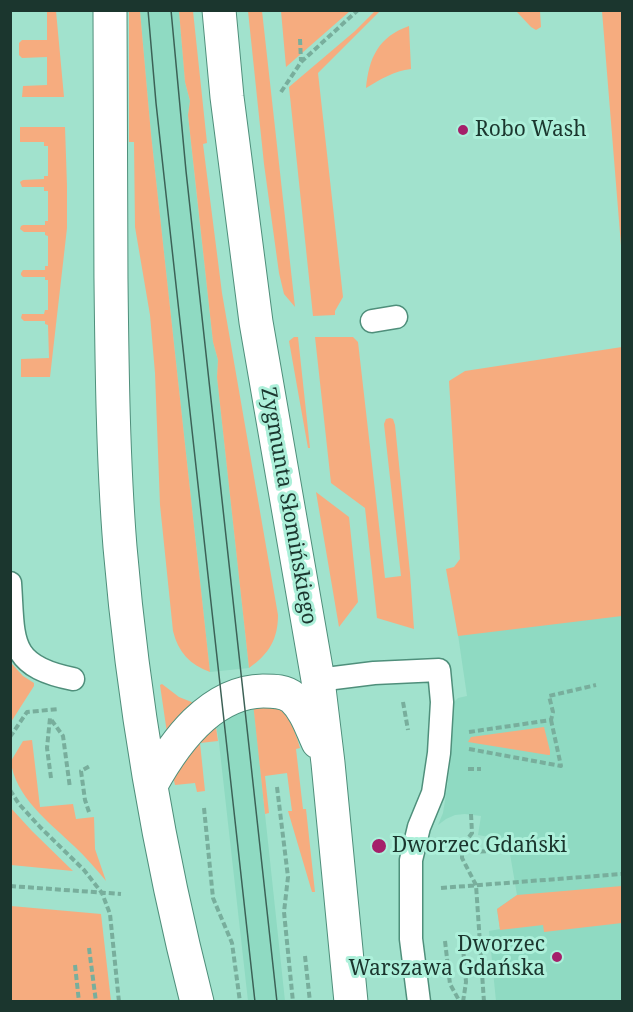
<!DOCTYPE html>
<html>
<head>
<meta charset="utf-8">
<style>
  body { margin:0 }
  #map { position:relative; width:633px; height:1012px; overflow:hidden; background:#a1e2cd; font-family:"Noto Serif",serif }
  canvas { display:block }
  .frame { position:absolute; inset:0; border:12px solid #1b362e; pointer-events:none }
</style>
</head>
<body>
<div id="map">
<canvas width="633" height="1012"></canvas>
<div class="frame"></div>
</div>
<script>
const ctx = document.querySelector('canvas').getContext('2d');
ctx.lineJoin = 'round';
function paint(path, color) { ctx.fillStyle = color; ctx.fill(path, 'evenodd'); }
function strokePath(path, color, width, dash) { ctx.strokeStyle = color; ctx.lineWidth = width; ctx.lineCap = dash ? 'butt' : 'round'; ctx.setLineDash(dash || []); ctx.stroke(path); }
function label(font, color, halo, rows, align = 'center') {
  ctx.font = font + ' "Noto Serif",serif'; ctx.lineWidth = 6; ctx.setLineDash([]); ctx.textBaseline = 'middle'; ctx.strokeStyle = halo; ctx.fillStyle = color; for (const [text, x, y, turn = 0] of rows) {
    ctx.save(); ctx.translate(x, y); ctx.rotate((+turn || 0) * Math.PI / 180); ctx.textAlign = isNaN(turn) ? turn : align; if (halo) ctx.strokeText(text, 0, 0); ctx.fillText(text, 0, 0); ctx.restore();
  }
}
paint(new Path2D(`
  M 140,11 L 179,11 L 185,82 L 190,101 L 188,115 L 194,171 L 213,342 L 218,360 L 217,377 L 249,668 L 210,672 L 151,134 Z
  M 622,604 L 622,1001 L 496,1001 L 489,931 L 500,929 L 497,909 L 517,895 L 509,848 L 511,841 L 478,835 L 481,816 L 465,814 L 455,815 L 446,819 L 438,825 L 443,813 L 446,794 L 450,767 L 453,703 L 458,698 L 467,696 L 457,628 Z
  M 254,709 L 265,814 L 285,1001 L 248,1001 L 219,743 L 214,713 Z`), '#8fdac2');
paint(new Path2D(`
  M 20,11 L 56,11 L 64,97 L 22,97 L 23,86 L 47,85 L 47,57 L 22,58 L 19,55 L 19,43 L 22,40 L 47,40 L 47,12 Z
  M 129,11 L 140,11 L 151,134 L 210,672 C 190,665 178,652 173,631 L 160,505 L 155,373 L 150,315 L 135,227 L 134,142 L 129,142 Z
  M 179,11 L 193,11 L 207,143 L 203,144 L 222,293 L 278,615 C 278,639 269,654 249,668 L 217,377 L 218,360 L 213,342 L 188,115 L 190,101 L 185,82 Z
  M 248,11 L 262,11 L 295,307 L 284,294 L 279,273 L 264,164 Z
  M 281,11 L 281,10 L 350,11 L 286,67 Z
  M 375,11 L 380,11 L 318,73 L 343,297 L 335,311 L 335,315 L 313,316 L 289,87 L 355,31 Z
  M 516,11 L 540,11 L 541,27 L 536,30 L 531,27 Z
  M 602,11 L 622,11 L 622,258 Z
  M 409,26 L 411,69 C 394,71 381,79 366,88 C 369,58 378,37 409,26 Z
  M 20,127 L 65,127 L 67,186 L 67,228 L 50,377 L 21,377 L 21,359 L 49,358 L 48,325 L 45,324 L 45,321 L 24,321 L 21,318 L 22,314 L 44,314 L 45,310 L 48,310 L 48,280 L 45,280 L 45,277 L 23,277 L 21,275 L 21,273 L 23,270 L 45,270 L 45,266 L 48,266 L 48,236 L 45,235 L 45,232 L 24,232 L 20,229 L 21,226 L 23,225 L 45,225 L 45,221 L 48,221 L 48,191 L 44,191 L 44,187 L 22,187 L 20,182 L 23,180 L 44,179 L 44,176 L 48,176 L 48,146 L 44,146 L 44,142 L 20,142 Z
  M 294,337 L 298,337 L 310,448 L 308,448 L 289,341 Z
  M 353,337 L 358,342 L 385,578 L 401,576 L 384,424 L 386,419 L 390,418 L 393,419 L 395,425 L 410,573 L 414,629 L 377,618 L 365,508 L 331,483 L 315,337 Z
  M 622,347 L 622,616 L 458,636 L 446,569 L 454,567 L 460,559 L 449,381 L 465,371 Z
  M 316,492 L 349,517 L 358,602 L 339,627 Z
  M 12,664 L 23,676 L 34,683 L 34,686 L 11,722 Z
  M 162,684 L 179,697 L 194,703 L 167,733 L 160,685 Z
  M 253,703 C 261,705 271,705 278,708 C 289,713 297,736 300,748 L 296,749 L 303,809 L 306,809 L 315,892 L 312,892 L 288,811 L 292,811 L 287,773 L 265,776 L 269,813 L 265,814 Z
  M 215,720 L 218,741 L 200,743 L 205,791 L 197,792 L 195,783 L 175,785 L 173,776 Z
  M 544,727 L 550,751 L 550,755 L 548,755 L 468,742 L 471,737 Z
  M 32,740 L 40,807 L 73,804 L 76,819 L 94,817 L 95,849 L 106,881 C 96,869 86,857 74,846 C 50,823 14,796 11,761 L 23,741 Z
  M 10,807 L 32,831 L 73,871 L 11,865 Z
  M 622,886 L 622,923 L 544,932 L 543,925 L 500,930 L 497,909 L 517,895 Z
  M 11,906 L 101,914 L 111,1001 L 11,1001 Z`), '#f6ac7f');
const lane = new Path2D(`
  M 372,321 L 396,317
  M 10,583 C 14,640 7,666 73,679
  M 318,680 L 374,673 L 439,670 L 442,702 L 439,753 L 433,793 L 419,827 L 411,860 L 411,939 L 419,1002`);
const secondary = new Path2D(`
  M 110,10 C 110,101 110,191 111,281 C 112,370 113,459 120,547 C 133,700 159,853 197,1002
  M 219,10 L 227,97 L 256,322 L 318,680 L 328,763 L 351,1002
  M 151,785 C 174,743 210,692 263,691 C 274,691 285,691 293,698 C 306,710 311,727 318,742`);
strokePath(lane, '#4f8f7b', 25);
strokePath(secondary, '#4f8f7b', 35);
strokePath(new Path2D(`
  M 300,39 L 301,61
  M 281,92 L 301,62 L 358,10
  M 403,702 L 408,730
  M 469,732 L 551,720 L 553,712 L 549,696 L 596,685
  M 10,737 L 27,712 L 59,709
  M 469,749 L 561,766 L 551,720
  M 468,769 L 481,769
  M 51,778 L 47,748 L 50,718 L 63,736 L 70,788
  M 277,787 L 288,877 L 284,912 L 293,1002
  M 10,790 L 19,804 L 40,827 L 84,870 L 102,893 L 110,914 L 119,1002
  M 204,808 L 213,898 L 232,943 L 240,1002
  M 89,812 L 85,800 L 81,771 L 90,766
  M 471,814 L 472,833 L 462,846 L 462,858 L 476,885 L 484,1002
  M 462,852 L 494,851
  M 10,886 L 121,894
  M 441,888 L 622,874
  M 445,941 L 450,984 L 460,1002
  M 89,948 L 96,1002
  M 305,956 L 310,1002
  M 75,965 L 79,1002
  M 463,1002 L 466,982 L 463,948`), '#78ae9c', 4, [6, 3]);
strokePath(lane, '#fff', 22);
strokePath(secondary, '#fff', 33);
strokePath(new Path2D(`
  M 148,10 L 156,103 L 164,176 L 255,1002
  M 171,10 L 186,171 L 277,1002`), '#3c6156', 1.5);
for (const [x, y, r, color] of [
  [463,130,6,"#a51f6a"],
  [379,846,8,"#a51f6a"],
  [557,957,6,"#a51f6a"]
]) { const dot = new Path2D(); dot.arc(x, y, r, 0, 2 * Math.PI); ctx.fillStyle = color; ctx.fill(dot); strokePath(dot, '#adf0da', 2); }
label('21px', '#1b362e', '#adf0da', [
  ["Robo Wash",475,130],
  ["Dworzec Gdański",392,846],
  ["Dworzec",545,945,"right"],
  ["Warszawa Gdańska",545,969,"right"]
], 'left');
label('21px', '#1b362e', '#adf0da', [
  ["Zygmunta Słomińskiego",288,506,80]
]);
</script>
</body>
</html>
